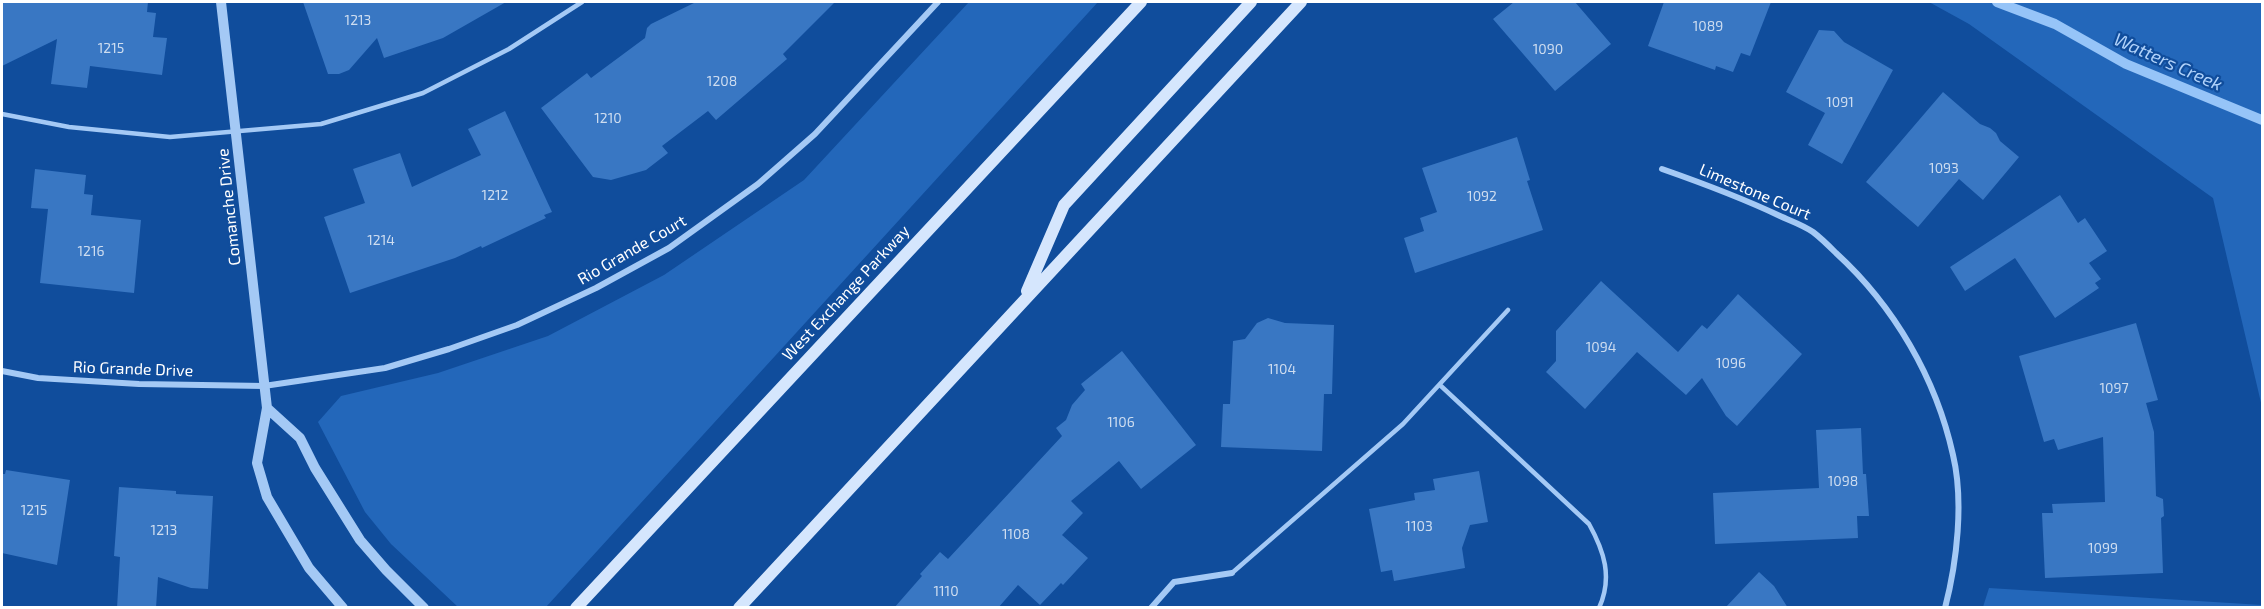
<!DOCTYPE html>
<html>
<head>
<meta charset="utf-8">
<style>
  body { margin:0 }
  #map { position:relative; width:2264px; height:609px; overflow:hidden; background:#104d9c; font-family:"Exo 2",sans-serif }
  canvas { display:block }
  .frame { position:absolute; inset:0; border:3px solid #fff; pointer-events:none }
</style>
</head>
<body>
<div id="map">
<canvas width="2264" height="609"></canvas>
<div class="frame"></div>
</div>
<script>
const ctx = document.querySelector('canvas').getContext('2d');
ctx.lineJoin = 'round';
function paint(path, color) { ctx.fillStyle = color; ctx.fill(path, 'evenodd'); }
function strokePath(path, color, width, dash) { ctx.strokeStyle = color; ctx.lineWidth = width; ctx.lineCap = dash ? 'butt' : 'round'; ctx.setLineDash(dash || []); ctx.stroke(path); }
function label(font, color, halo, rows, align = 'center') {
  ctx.font = font + ' "Exo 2",sans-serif'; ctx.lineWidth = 4.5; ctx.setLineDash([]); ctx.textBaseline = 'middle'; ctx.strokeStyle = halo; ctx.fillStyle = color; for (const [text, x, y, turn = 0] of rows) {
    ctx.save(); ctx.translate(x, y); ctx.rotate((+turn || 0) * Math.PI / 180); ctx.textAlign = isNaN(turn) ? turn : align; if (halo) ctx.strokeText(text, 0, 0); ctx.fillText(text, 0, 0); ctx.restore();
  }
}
paint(new Path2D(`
  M 969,2 L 1098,2 L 546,607 L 458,607 L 391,544 L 365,512 L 318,422 L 341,396 L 438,373 L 548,336 L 664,275 L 804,180 Z
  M 1929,2 L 2262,2 L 2262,407 L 2213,198 L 1969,24 Z
  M 1989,588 L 2262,605 L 2262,607 L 1983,607 Z`), '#2367ba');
strokePath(new Path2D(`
  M 1997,2 L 2055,24 L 2126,64 L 2262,120`), '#96c4f8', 10);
paint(new Path2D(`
  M 2,2 L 148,2 L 147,12 L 156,13 L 153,37 L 167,38 L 162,75 L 90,66 L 87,88 L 51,84 L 57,39 L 2,66 Z
  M 303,2 L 506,2 L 443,38 L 384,58 L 377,38 L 349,70 L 339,74 L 328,74 Z
  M 696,2 L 835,2 L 783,54 L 787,59 L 716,120 L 708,111 L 662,146 L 668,153 L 646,170 L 611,180 L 593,177 L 541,108 L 587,73 L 591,78 L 645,38 L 647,28 L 651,24 Z
  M 1514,2 L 1575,2 L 1611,44 L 1555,91 L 1493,19 Z
  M 1664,2 L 1771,2 L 1750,56 L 1741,53 L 1733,72 L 1716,66 L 1715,70 L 1648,46 Z
  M 1819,30 L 1834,31 L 1844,42 L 1893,70 L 1842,164 L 1808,145 L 1825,113 L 1786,92 Z
  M 1943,92 L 1980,124 L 1990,128 L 1996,133 L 2000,141 L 2019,157 L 1983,200 L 1959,179 L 1918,227 L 1866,182 Z
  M 505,111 L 552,212 L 544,215 L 546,218 L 482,248 L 481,246 L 455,258 L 350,293 L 324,217 L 365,203 L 353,169 L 400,153 L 412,187 L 481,155 L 468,129 Z
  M 1517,137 L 1530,180 L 1527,181 L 1543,230 L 1415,273 L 1404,238 L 1424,231 L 1420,218 L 1437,212 L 1422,168 Z
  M 35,169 L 86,175 L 84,194 L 93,195 L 91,215 L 141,220 L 134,293 L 40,283 L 48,209 L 31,208 Z
  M 2060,195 L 2078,223 L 2085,218 L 2107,251 L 2089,263 L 2101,279 L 2095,283 L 2099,288 L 2055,318 L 2015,258 L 1965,291 L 1950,267 Z
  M 1601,281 L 1678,352 L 1702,325 L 1707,329 L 1738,294 L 1802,354 L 1737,426 L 1726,416 L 1702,378 L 1686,395 L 1637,352 L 1585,409 L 1546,372 L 1556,361 L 1556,331 Z
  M 1268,318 L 1285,323 L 1334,325 L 1332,394 L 1324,394 L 1322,451 L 1221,447 L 1223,404 L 1230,404 L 1233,341 L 1245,339 L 1257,323 Z
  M 2136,323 L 2158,400 L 2146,403 L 2154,432 L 2156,496 L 2163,499 L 2164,516 L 2161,518 L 2163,573 L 2045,578 L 2042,513 L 2053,513 L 2052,504 L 2105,502 L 2103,437 L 2058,450 L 2054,439 L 2044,442 L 2019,356 Z
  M 1122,351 L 1196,445 L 1141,489 L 1119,461 L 1071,501 L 1083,513 L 1062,535 L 1088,558 L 1063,585 L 1061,583 L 1040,605 L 1018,585 L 998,608 L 894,608 L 922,576 L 920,574 L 940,552 L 948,559 L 1062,436 L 1056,428 L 1066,420 L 1072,405 L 1085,390 L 1081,384 Z
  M 1861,428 L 1863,474 L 1866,474 L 1869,516 L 1857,516 L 1858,538 L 1715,544 L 1713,493 L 1819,488 L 1816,430 Z
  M 6,470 L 70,480 L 57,565 L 2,553 L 2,474 L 5,474 Z
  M 1479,471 L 1488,522 L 1470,525 L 1462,548 L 1465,568 L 1394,581 L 1392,570 L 1381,572 L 1369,509 L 1415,500 L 1414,493 L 1435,490 L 1433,479 Z
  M 119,487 L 176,491 L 176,494 L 213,496 L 208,589 L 191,588 L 158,577 L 156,608 L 117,608 L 120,557 L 114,556 Z
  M 1759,572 L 1774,586 L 1788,608 L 1725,608 Z`), '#3977c3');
strokePath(new Path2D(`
  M 2,114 L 69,127 L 170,137 L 321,124 L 423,93 L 509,49 L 582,2
  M 1441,386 L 1589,524 C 1604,551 1613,577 1599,608
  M 1232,573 L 1403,424 L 1508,310`), '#a4c9f5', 4.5);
strokePath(new Path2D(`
  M 1662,169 C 1702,183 1742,198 1780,216 C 1791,221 1803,225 1813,232 C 1821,238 1829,246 1836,253 C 1894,306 1936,378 1953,455 C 1964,501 1957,562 1945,608
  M 2,371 L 38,378 L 139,384 L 264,386 L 385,368 L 449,349 L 517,325 L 596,288 L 669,248 L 758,184 L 815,134 L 938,2
  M 1151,608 L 1174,582 L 1232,573`), '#a4c9f5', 6);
strokePath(new Path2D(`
  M 221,2 L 267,408 L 257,463 L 267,497 L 309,568 L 343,608
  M 267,408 L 300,438 L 315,468 L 360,540 L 386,570 L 424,608`), '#a4c9f5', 10);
strokePath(new Path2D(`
  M 1027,291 L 1064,205 L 1251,2
  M 576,608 L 1141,2
  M 739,608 L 1301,2`), '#d5e6fd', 12);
label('14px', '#ceddf0', null, [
  ["1213",358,20],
  ["1089",1708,26],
  ["1215",111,48],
  ["1090",1548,49],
  ["1208",722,81],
  ["1091",1840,102],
  ["1210",608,118],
  ["1093",1944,168],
  ["1212",495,195],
  ["1092",1482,196],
  ["1214",381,240],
  ["1216",91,251],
  ["1094",1601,347],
  ["1096",1731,363],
  ["1104",1282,369],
  ["1097",2114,388],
  ["1106",1121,422],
  ["1098",1843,481],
  ["1215",34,510],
  ["1103",1419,526],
  ["1213",164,530],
  ["1108",1016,534],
  ["1099",2103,548],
  ["1110",946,591]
]);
label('16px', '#fff', '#104d9c', [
  ["Limestone Court",1755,192,23],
  ["Comanche Drive",229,207,-96],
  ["Rio Grande Court",632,250,-30],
  ["West Exchange Parkway",846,293,-47],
  ["Rio Grande Drive",133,369,2]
]);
label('italic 18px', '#b1d3fb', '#104d9c', [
  ["Watters Creek",2168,62,24]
]);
</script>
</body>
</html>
